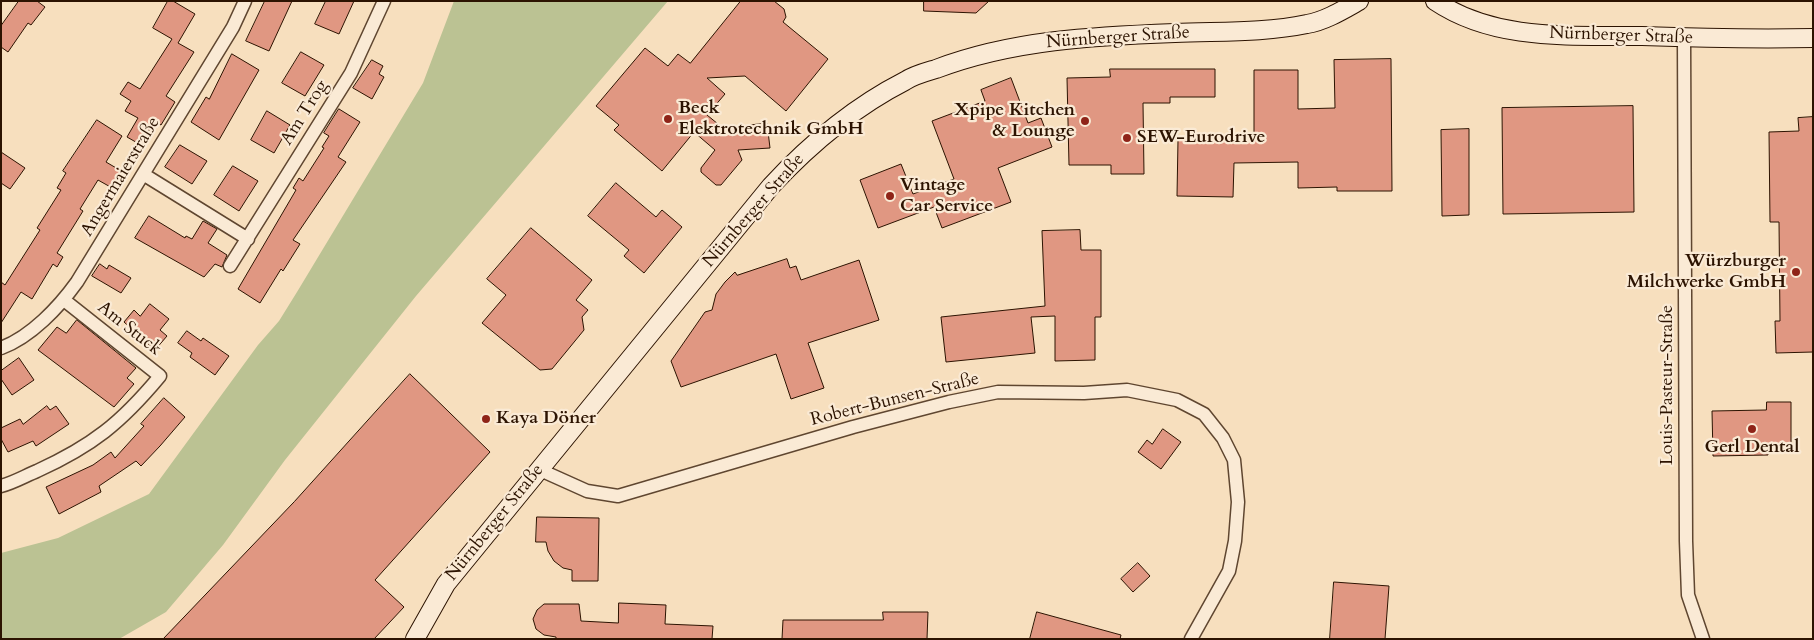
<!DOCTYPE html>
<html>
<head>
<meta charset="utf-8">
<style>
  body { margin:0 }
  #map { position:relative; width:1814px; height:640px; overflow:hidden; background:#f7dfbe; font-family:Cardo,serif }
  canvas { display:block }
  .frame { position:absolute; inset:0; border:2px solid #2c1301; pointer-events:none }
</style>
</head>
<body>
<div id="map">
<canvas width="1814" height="640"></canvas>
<div class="frame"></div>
</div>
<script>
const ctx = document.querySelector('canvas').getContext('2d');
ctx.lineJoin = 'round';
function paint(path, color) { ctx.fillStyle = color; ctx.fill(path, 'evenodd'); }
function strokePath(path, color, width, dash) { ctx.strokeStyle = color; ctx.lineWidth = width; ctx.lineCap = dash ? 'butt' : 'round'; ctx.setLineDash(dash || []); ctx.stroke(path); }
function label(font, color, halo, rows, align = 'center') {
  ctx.font = font + ' Cardo,serif'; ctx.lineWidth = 4.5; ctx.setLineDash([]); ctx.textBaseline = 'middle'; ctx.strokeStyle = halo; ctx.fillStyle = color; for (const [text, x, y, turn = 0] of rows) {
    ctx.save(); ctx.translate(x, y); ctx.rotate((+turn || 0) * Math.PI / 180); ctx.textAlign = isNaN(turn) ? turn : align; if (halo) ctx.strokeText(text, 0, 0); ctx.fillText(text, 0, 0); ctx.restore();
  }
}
paint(new Path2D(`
  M 454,1 L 668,1 L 416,296 L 285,460 L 223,545 L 166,612 L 119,639 L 1,639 L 1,553 L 58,538 L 149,494 L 258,345 L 279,321 L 297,292 L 423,83 Z`), '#bbc293');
const building = new Path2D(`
  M 19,1 L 37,1 L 45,7 L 31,25 L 28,23 L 8,52 L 1,47 L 1,26 Z
  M 168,1 L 173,1 L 195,14 L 178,43 L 194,52 L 166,96 L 175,102 L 161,125 L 154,121 L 141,145 L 127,137 L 138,118 L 125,111 L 131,101 L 120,94 L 128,82 L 140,89 L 172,39 L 153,28 Z
  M 265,1 L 292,1 L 269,51 L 246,41 Z
  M 326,1 L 354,1 L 339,34 L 315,24 Z
  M 741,1 L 774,1 L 784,9 L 786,17 L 783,22 L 828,59 L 786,111 L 745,76 L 707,78 L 725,94 L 707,115 L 729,133 L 731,131 L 736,135 L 739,131 L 742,132 L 750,125 L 767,123 L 770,148 L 738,150 L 742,160 L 721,185 L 716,185 L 701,172 L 701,168 L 715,150 L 694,132 L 662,171 L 614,130 L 619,125 L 596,106 L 645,48 L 668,66 L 678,54 L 690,63 Z
  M 924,1 L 989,1 L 976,13 L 924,11 Z
  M 301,52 L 324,65 L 305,96 L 282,83 Z
  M 232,54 L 259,70 L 219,140 L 191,122 L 206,97 L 209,99 Z
  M 1391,59 L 1392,191 L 1337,191 L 1337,187 L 1298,188 L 1298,162 L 1234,163 L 1233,197 L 1177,196 L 1178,140 L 1254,141 L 1254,70 L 1298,70 L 1298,109 L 1335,108 L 1334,60 Z
  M 372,60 L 383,66 L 379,74 L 384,77 L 372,99 L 353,88 Z
  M 1110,69 L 1215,69 L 1215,97 L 1170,97 L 1170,103 L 1143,103 L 1144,174 L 1111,174 L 1111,165 L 1069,165 L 1067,78 L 1110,77 Z
  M 1011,78 L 1028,123 L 1041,118 L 1052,147 L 998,168 L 1011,202 L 942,228 L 934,207 L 878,228 L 860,180 L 901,164 L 913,194 L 954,179 L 932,121 L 985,101 L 981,90 Z
  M 1633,106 L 1634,212 L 1503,214 L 1502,108 Z
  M 339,109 L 360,122 L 338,157 L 346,162 L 293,240 L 300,244 L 283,271 L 281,269 L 260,303 L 238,289 L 296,190 L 293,188 L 299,178 L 303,181 L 324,148 L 322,147 L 329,136 L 324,133 Z
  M 267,111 L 290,125 L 274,153 L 251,140 Z
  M 1813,117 L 1813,352 L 1776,353 L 1775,321 L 1780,321 L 1779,222 L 1770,222 L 1769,132 L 1799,131 L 1798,118 Z
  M 97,120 L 122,136 L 106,162 L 123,172 L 114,189 L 98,180 L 80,209 L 83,211 L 57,253 L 63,257 L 57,267 L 53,264 L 32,299 L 21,292 L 1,323 L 1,282 L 5,285 L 40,230 L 37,228 L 61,190 L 57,188 L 66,173 L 63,171 Z
  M 1469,129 L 1469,215 L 1442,216 L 1441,130 Z
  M 180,145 L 207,161 L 192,184 L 165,167 Z
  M 1,152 L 25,168 L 10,189 L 1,183 Z
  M 233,166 L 258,181 L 239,211 L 214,195 Z
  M 616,183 L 656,217 L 662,210 L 682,227 L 644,273 L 624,256 L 629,250 L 588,216 Z
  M 149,216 L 185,238 L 186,236 L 192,239 L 203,221 L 217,229 L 208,243 L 227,255 L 222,267 L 215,264 L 204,277 L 135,238 Z
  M 531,228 L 592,280 L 576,300 L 588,310 L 582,317 L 584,330 L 552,369 L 540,370 L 482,323 L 506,295 L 487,279 Z
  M 1080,230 L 1081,250 L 1101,250 L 1101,317 L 1095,317 L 1095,360 L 1055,361 L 1055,316 L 1031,317 L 1035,353 L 946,362 L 941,317 L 1045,306 L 1042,231 Z
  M 787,259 L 790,268 L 796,266 L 801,280 L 859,260 L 879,320 L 808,343 L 824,388 L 791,399 L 776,354 L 681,387 L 671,361 L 705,312 L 712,310 L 716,294 L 725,282 L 735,272 L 737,275 Z
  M 100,264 L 107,269 L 109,265 L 131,278 L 121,293 L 92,276 Z
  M 150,304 L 169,319 L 160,330 L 167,336 L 155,350 L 124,322 L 134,310 L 140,316 Z
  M 77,320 L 136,368 L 127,378 L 134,384 L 114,407 L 38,350 L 57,327 L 66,333 Z
  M 187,331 L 201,341 L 203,338 L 229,356 L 215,375 L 190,357 L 192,353 L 178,343 Z
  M 19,358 L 34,380 L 12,395 L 1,379 L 1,371 Z
  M 410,374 L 490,452 L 375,580 L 404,607 L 374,639 L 163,639 L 294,502 Z
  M 164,398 L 185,417 L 160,446 L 141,466 L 136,461 L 99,486 L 101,492 L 59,514 L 46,487 L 93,465 L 111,452 L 115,458 L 144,426 L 141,424 Z
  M 1767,402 L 1791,402 L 1791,448 L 1768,448 L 1768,455 L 1713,456 L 1712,411 L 1766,410 Z
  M 47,406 L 50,410 L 56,406 L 69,424 L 36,446 L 33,441 L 8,452 L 1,439 L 1,428 L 20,419 L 23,424 Z
  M 1163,429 L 1181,442 L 1161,469 L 1138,452 L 1147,440 L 1152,444 Z
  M 537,517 L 599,518 L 598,581 L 572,581 L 572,570 L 563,568 L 554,561 L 548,551 L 546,542 L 536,542 Z
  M 1138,563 L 1150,576 L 1133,592 L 1121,579 Z
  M 1334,582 L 1389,586 L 1385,639 L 1330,639 Z
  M 619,603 L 666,605 L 665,624 L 713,626 L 712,639 L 556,639 L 556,637 L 544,635 L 536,629 L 533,619 L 537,610 L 544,604 L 579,604 L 581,621 L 618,623 Z
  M 883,612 L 928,612 L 927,639 L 782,639 L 783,620 L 883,620 Z
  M 1037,612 L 1121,635 L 1120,639 L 1030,639 Z`);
paint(building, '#e09782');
strokePath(building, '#2c1301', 1);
const street = new Path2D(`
  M 1684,38 L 1686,541 L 1688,595 L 1703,639
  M 143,174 L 248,239
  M 230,266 L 351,73 L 384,1
  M 1,348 C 31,337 59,307 77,282 L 233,27 L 245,1
  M 538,469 L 587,491 L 618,496 L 853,427 L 949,402 L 998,392 L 1084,393 L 1127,390 L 1177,400 L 1204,414 L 1223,438 L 1234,460 L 1238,502 L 1235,541 L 1229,571 L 1191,639
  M 1,486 C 13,483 25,476 37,471 C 92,446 121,423 160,376 L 64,300`);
const secondary = new Path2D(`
  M 1435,1 C 1496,42 1572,35 1642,36 C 1699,38 1756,39 1813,38
  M 415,639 L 446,584 L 771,186 C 810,144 854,107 905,81 C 914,75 926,72 936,69 C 1012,40 1095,36 1175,33 C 1219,31 1264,33 1307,24 C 1325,21 1343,10 1359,1`);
strokePath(street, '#5f4630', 15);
strokePath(secondary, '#2c1301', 20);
strokePath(street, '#faead5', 12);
strokePath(secondary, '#faead5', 18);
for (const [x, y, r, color] of [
  [668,119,5,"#8f2418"],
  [1085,121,5,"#8f2418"],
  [1127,138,5,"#8f2418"],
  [890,196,5,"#8f2418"],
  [1796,272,5,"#8f2418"],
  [486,419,5,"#8f2418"],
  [1752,429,5,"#8f2418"]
]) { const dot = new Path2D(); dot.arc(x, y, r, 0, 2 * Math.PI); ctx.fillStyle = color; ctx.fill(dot); strokePath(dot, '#faead5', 2); }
label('18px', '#2c1301', '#faead5', [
  ["Nürnberger Straße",1621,36,2],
  ["Nürnberger Straße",1118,38,-4],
  ["Am Trog",305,113,-58],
  ["Angermaierstraße",121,177,-59],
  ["Nürnberger Straße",754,211,-49],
  ["Am Stuck",129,329,38],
  ["Louis-Pasteur-Straße",1668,385,-90],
  ["Robert-Bunsen-Straße",895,400,-14],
  ["Nürnberger Straße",495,523,-51]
]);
label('bold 18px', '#2c1301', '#faead5', [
  ["Beck",678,109],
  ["Elektrotechnik GmbH",678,130],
  ["Xpipe Kitchen",1075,111,"right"],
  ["& Lounge",1075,132,"right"],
  ["SEW-Eurodrive",1137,138],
  ["Vintage",900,186],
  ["Car Service",900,207],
  ["Würzburger",1786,262,"right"],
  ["Milchwerke GmbH",1786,283,"right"],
  ["Kaya Döner",496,419],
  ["Gerl Dental",1752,448,"center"]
], 'left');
</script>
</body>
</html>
